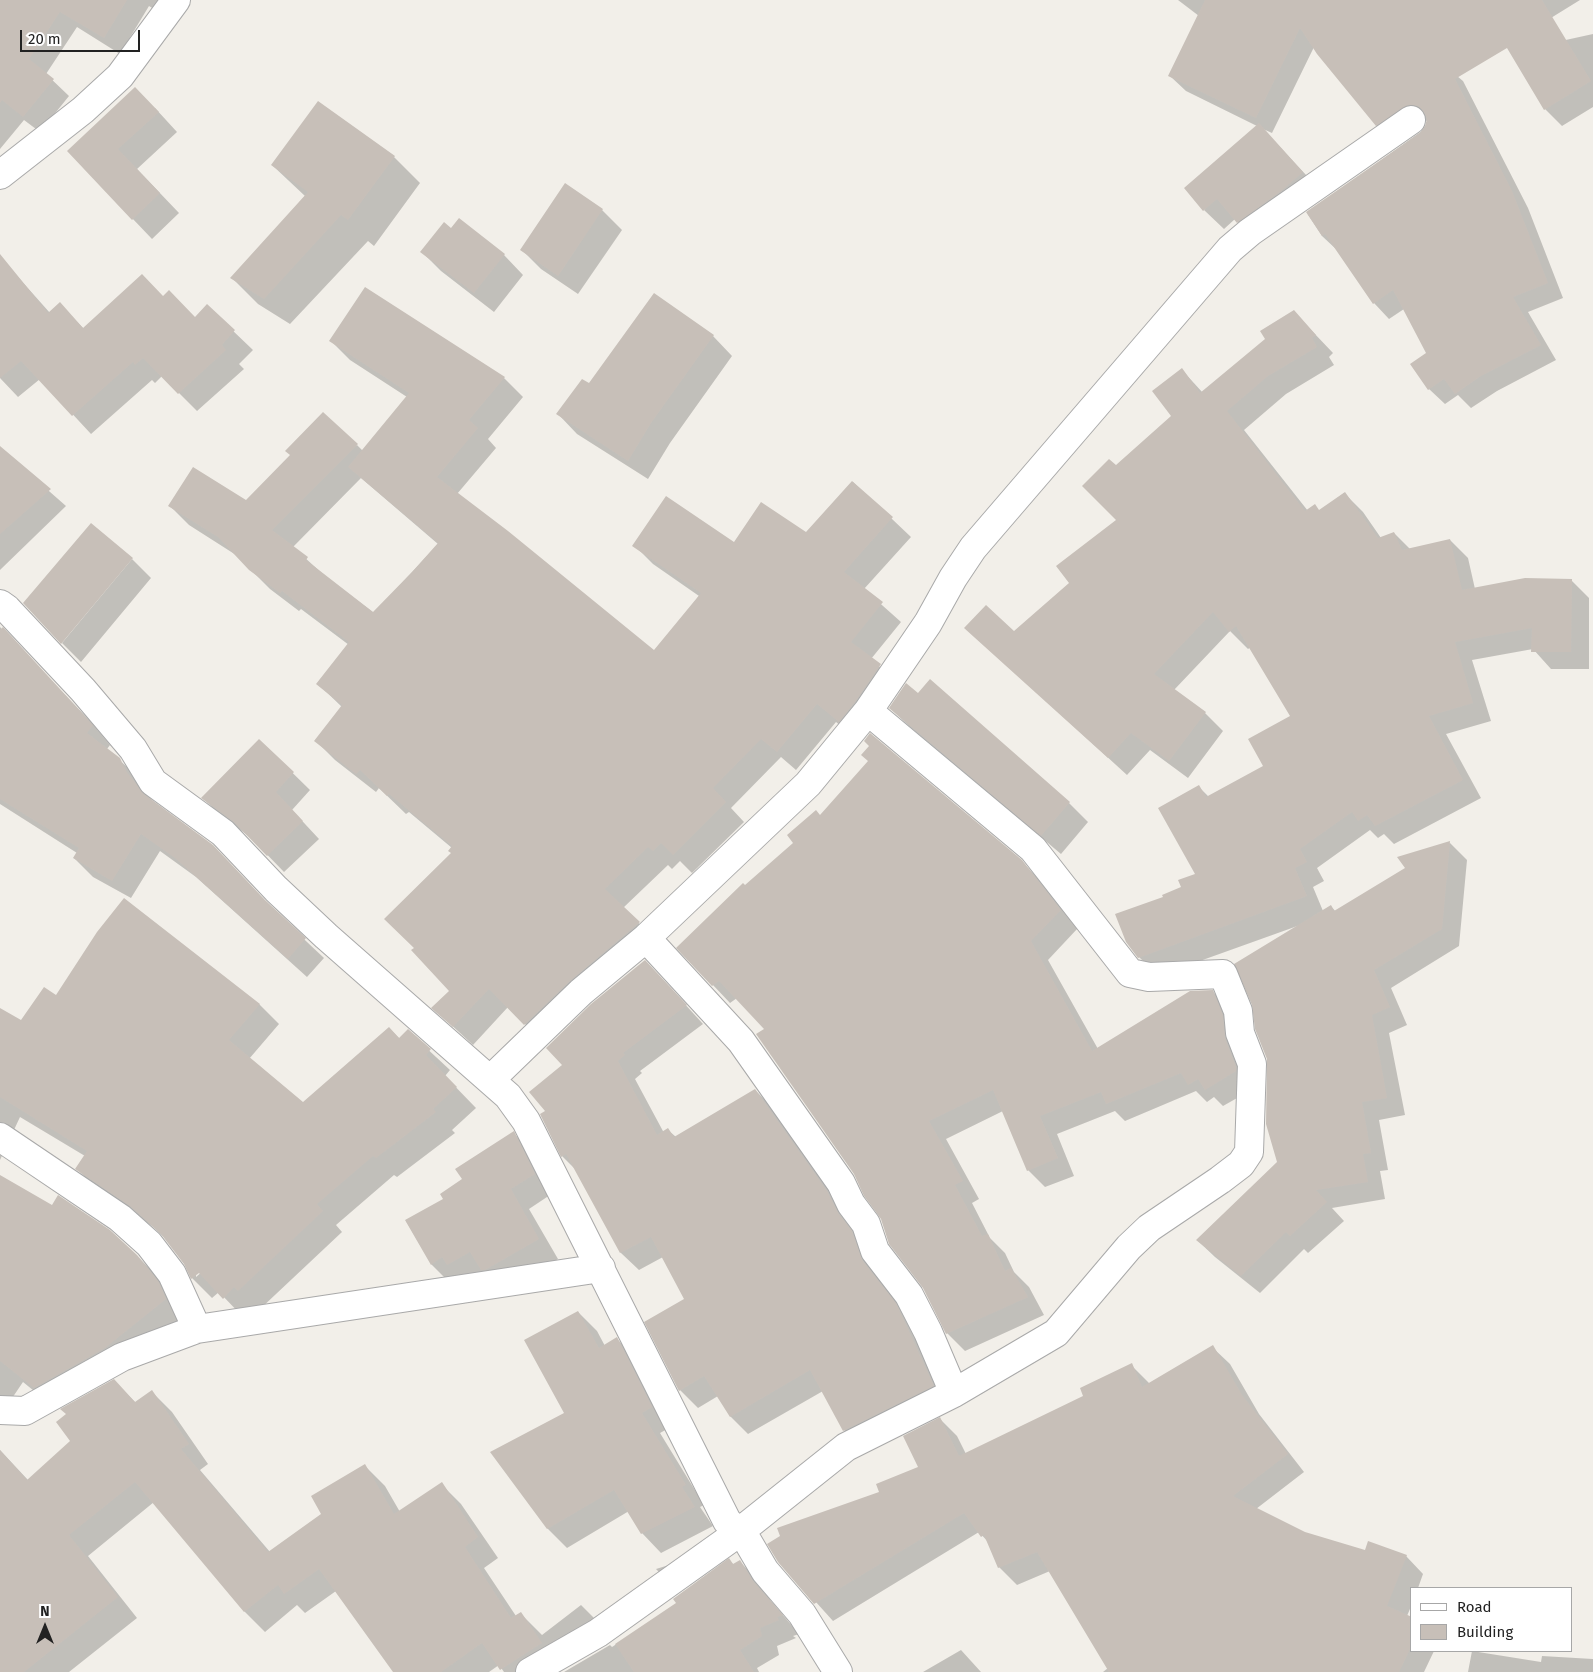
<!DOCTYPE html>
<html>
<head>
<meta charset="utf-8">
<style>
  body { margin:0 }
  #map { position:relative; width:1593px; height:1672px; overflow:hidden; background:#f2efe9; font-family:"Fira Sans",sans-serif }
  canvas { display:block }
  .legend { position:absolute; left:1410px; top:1587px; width:162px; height:65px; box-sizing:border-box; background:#fff; border:1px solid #a7a7a7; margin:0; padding:6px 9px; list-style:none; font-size:15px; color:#222 }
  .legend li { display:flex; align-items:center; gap:10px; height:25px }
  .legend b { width:25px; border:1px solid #a7a7a7 }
  .north { position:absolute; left:20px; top:1602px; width:50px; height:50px; -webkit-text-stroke:4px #fff; paint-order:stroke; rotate:0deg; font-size:14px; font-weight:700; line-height:20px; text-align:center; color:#222 }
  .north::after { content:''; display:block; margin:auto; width:18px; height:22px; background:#222; clip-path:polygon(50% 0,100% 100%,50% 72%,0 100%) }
  .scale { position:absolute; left:20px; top:30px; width:120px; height:22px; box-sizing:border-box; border:2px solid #222; border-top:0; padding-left:6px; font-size:15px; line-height:18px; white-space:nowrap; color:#222; -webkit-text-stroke:4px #fff; paint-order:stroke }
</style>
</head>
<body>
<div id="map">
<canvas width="1593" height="1672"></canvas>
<ul class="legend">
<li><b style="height:6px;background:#fff"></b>Road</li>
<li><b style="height:14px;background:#c7bfb8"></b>Building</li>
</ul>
<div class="north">N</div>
<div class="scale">20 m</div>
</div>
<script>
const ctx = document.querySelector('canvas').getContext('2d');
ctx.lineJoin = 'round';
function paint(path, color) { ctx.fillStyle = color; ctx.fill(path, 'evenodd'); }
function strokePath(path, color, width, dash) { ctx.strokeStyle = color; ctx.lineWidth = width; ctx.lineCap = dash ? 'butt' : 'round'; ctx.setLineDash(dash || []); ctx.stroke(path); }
paint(new Path2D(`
  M 0,0 L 162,0 L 157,11 L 149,6 L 120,54 L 77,27 L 46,74 L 69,96 L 40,132 L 24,120 L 0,149 Z
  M 1178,0 L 1580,0 L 1457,76 L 1463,81 L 1528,208 L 1563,298 L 1528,312 L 1556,360 L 1497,391 L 1471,408 L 1458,395 L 1445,404 L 1429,389 L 1428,353 L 1404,309 L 1389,319 L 1374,303 L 1337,250 L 1322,236 L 1307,213 L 1426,128 L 1428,120 L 1392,140 L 1376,125 L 1314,47 L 1272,133 L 1263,129 L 1322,192 L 1257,241 L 1235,219 L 1224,229 L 1204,210 L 1257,126 L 1186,91 L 1170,76 L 1199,16 Z
  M 1593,34 L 1593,107 L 1562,126 L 1545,109 L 1511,52 Z
  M 155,108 L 177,132 L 137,169 L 179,213 L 152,239 L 69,152 Z
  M 394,157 L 420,183 L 374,246 L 368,241 L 290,324 L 258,304 L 232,278 L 305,196 L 272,165 Z
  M 565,185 L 602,210 L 622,230 L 578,294 L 541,269 L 522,250 Z
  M 459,220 L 504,255 L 523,275 L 494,312 L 441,271 L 422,252 L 452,230 Z
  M 10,268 L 50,313 L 60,304 L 84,329 L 163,297 L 195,319 L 207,306 L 253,350 L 239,364 L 244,369 L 197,411 L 162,376 L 155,383 L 152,380 L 91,434 L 40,379 L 18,397 L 0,378 L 0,276 Z
  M 365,289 L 504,378 L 523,397 L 488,439 L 496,448 L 457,494 L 655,652 L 699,596 L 653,564 L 634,545 L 735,544 L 806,534 L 853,482 L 911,537 L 864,589 L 901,622 L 871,659 L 899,684 L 858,740 L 836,722 L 796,770 L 781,757 L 731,808 L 744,822 L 692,873 L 680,861 L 672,869 L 668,865 L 623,908 L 658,942 L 544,1043 L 508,1007 L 473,1045 L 433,1008 L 450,991 L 415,948 L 452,853 L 452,848 L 409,812 L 406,814 L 379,788 L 376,792 L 335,760 L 316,741 L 342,707 L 318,684 L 349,645 L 301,609 L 299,611 L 270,589 L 236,555 L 189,525 L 170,506 L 246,501 L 357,445 L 363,451 L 407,397 L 350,360 L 331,341 ZM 361,478 L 438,544 L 374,613 L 325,576 L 293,547 Z
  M 654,295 L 713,336 L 732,356 L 670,443 L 648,479 L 577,434 L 558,414 L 589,385 Z
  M 1294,312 L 1333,353 L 1329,357 L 1334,365 L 1286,394 L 1244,430 L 1308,511 L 1320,511 L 1344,493 L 1363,512 L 1381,538 L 1394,533 L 1410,549 L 1450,540 L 1468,558 L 1475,589 L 1571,580 L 1589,598 L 1589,669 L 1551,669 L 1533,649 L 1472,660 L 1491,721 L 1446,734 L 1481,798 L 1394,844 L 1384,834 L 1378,838 L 1370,830 L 1317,868 L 1324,881 L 1313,887 L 1323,911 L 1331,906 L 1336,912 L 1450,843 L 1467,860 L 1459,946 L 1391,988 L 1407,1025 L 1389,1033 L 1405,1115 L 1379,1120 L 1388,1170 L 1380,1171 L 1385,1199 L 1332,1208 L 1344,1221 L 1308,1253 L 1304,1249 L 1260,1293 L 1215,1257 L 1197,1240 L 1279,1163 L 1303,924 L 1158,976 L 1139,957 L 1164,898 L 1183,888 L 1196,875 L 1199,787 L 1209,797 L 1265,767 L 1292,716 L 1251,647 L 1248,649 L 1230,631 L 1174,690 L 1205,713 L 1223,731 L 1188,778 L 1150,750 L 1127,775 L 966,628 L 1014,632 L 1071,583 L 1118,520 L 1116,467 L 1173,416 L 1182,370 L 1203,393 L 1267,339 Z
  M 0,448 L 66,506 L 0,570 Z
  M 132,559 L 151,578 L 81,662 L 62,643 Z
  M 0,627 L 90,721 L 110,745 L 107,749 L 136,775 L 155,805 L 273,910 L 324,958 L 307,977 L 196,877 L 160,851 L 131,898 L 93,877 L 74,858 L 77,853 L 0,804 Z
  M 890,708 L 1069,803 L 1088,822 L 1061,854 L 910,727 Z
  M 259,740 L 310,790 L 292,810 L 319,839 L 284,872 L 250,837 L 220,815 L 203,798 Z
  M 820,816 L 1021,861 L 1039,879 L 1078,928 L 1048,960 L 1098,1049 L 1212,991 L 1230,1009 L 1253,1089 L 1223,1106 L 1214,1097 L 1207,1102 L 1196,1091 L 1125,1121 L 1115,1111 L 1057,1134 L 1074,1176 L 1045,1187 L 1028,1170 L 1003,1111 L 946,1139 L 979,1199 L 972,1203 L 990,1238 L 1005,1253 L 1014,1272 L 1029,1287 L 1044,1315 L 965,1351 L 947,1333 L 924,1287 L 766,1029 L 737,998 L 730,1003 L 678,948 L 795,844 Z
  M 662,979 L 703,1024 L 640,1071 L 642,1073 L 635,1079 L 664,1133 L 668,1130 L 676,1137 L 755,1090 L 773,1108 L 845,1210 L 913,1323 L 951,1404 L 861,1448 L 844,1430 L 823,1391 L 748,1434 L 731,1417 L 718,1396 L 698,1408 L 680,1390 L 646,1322 L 686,1300 L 663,1257 L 639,1270 L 621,1253 L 576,1170 L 562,1156 L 546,1111 Z
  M 56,996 L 259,1004 L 279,1024 L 249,1059 L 303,1104 L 389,1028 L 400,1039 L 408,1031 L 450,1070 L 445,1076 L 476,1108 L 452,1130 L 455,1133 L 397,1177 L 394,1175 L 336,1225 L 342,1232 L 259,1310 L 244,1318 L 219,1292 L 212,1298 L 192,1278 L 185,1264 L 167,1240 L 152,1226 L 97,1189 L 77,1169 L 85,1156 L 20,1117 L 0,1160 L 0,1009 L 21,1021 ZM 204,1270 L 196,1277 L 196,1274 Z
  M 513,1133 L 533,1152 L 553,1193 L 529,1209 L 558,1259 L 504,1289 L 451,1284 L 432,1265 L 406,1221 L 445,1199 Z
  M 0,1176 L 137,1256 L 157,1276 L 186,1320 L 55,1408 L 23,1382 L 0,1416 Z
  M 578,1312 L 597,1331 L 605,1346 L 617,1339 L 636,1358 L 671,1427 L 660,1433 L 704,1505 L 700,1507 L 713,1526 L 661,1553 L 642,1533 L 629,1511 L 567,1548 L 548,1529 L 492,1453 L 566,1413 Z
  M 1212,1347 L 1230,1364 L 1259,1414 L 1304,1472 L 1256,1509 L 1305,1533 L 1366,1552 L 1406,1556 L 1423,1574 L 1418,1588 L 1412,1588 L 1412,1604 L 1407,1616 L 1412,1618 L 1412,1651 L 1434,1651 L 1424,1672 L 1103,1672 L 1108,1668 L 1050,1571 L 1017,1585 L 999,1567 L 989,1543 L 979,1532 L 833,1621 L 779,1561 L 920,1468 L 940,1419 L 957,1436 L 966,1454 L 1085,1396 L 1131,1365 L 1150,1384 Z
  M 114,1381 L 136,1403 L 152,1392 L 172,1412 L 208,1464 L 200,1470 L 270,1552 L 323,1514 L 365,1466 L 385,1486 L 400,1512 L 441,1484 L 461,1504 L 498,1558 L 484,1568 L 516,1616 L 520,1613 L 542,1635 L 581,1605 L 601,1625 L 548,1672 L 504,1672 L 499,1665 L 489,1672 L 395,1672 L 336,1591 L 305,1613 L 297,1605 L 265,1632 L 245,1612 L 154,1502 L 88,1556 L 137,1618 L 69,1672 L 0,1672 L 0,1450 L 28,1480 L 72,1441 Z
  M 729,1560 L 734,1565 L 740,1562 L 758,1580 L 771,1601 L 799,1634 L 793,1636 L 796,1638 L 777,1646 L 779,1655 L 757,1668 L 759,1672 L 564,1672 L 610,1645 L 612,1647 L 678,1603 Z
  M 669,1565 L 687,1583 L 677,1591 L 656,1569 Z
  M 961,1650 L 981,1672 L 923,1672 Z
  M 1472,1651 L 1541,1662 L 1542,1656 L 1593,1659 L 1593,1672 L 1468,1672 Z`), '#0003');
paint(new Path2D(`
  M 0,0 L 127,0 L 104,38 L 60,12 L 29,59 L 54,79 L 23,117 L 2,100 L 0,103 Z
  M 1205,0 L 1542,0 L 1591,81 L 1544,110 L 1507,48 L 1455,79 L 1512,191 L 1548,283 L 1513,297 L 1541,345 L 1481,376 L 1455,394 L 1444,379 L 1428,390 L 1410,364 L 1426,353 L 1393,290 L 1373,304 L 1325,234 L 1322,236 L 1306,212 L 1420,133 L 1425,126 L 1427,119 L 1424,112 L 1418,106 L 1409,105 L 1376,126 L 1317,54 L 1300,28 L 1256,118 L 1168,76 Z
  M 135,87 L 159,112 L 118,149 L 160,193 L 132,220 L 67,151 Z
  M 318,101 L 395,156 L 348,220 L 341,215 L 264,299 L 230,278 L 308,192 L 271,165 Z
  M 1259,123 L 1303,172 L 1280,192 L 1237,223 L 1217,199 L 1203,211 L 1184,188 Z
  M 565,183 L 603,209 L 558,276 L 520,250 Z
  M 459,218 L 505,254 L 474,293 L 420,252 L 444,222 L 451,228 Z
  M 0,254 L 48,313 L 60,302 L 83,328 L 142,274 L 163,296 L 169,290 L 195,317 L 207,304 L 235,330 L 222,345 L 226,350 L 178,394 L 143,358 L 135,365 L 133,362 L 72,416 L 21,361 L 0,378 Z
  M 365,287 L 505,377 L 469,420 L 478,428 L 437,477 L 508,531 L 654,650 L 701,593 L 632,546 L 666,496 L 734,542 L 761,502 L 806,532 L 852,481 L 893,517 L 844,572 L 883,602 L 851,642 L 881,664 L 855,702 L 839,722 L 817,704 L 777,752 L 761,739 L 713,788 L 726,802 L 673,855 L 661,843 L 653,851 L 648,847 L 605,889 L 640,922 L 570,981 L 524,1025 L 489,989 L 453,1027 L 431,1008 L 449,991 L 411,950 L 414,948 L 384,919 L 451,853 L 448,851 L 452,846 L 389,794 L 387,796 L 360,770 L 356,774 L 314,741 L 342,705 L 316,684 L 349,642 L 282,591 L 280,593 L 249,570 L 218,537 L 168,506 L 193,467 L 246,500 L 290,455 L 285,451 L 323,412 L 358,444 L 272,530 L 308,557 L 306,560 L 373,612 L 413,571 L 438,543 L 348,467 L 409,393 L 329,341 Z
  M 654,293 L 714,335 L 651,423 L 628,461 L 556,414 L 582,379 L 589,383 Z
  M 1294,310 L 1316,335 L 1312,338 L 1317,347 L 1268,376 L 1227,411 L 1305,511 L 1315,504 L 1319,510 L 1345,492 L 1378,538 L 1394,532 L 1402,550 L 1450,539 L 1462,590 L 1525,578 L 1572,579 L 1571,652 L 1531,652 L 1532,628 L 1455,642 L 1473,703 L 1429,716 L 1463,780 L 1375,826 L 1367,815 L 1358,821 L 1352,812 L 1300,849 L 1307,862 L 1295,868 L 1307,896 L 1138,958 L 1126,942 L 1115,914 L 1163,897 L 1162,895 L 1181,887 L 1178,880 L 1195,874 L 1158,808 L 1199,785 L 1206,797 L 1263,766 L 1248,739 L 1290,716 L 1236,626 L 1229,632 L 1213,612 L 1154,674 L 1206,712 L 1169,761 L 1131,733 L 1108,758 L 964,628 L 986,605 L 1014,631 L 1069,583 L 1056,566 L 1116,520 L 1082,486 L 1109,459 L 1116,465 L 1171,416 L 1152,391 L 1182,368 L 1200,393 L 1265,339 L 1260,331 Z
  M 0,446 L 51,489 L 0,534 Z
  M 91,523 L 133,558 L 61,644 L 23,603 Z
  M 3,627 L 93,725 L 87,733 L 120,758 L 126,771 L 144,794 L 213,845 L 265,900 L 306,938 L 288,959 L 175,858 L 141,834 L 112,881 L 73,858 L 79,848 L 0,799 L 0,630 Z
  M 930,679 L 1070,802 L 1041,836 L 889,708 L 906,683 L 918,693 Z
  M 870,733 L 1022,860 L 1061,910 L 1031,941 L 1092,1051 L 1190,991 L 1213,990 L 1223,1015 L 1225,1038 L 1236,1067 L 1236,1071 L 1205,1090 L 1198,1079 L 1188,1085 L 1181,1073 L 1106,1104 L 1101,1092 L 1040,1116 L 1058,1158 L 1027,1171 L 993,1090 L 929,1121 L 963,1181 L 955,1185 L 982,1236 L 988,1234 L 1005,1271 L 1011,1268 L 1028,1297 L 946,1334 L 923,1288 L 889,1244 L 881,1219 L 864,1196 L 854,1174 L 756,1034 L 764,1029 L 719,981 L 712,986 L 676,948 L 743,883 L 745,885 L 793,843 L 787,835 L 816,810 L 820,815 L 868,761 L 861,755 L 869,746 L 864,741 Z
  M 259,739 L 294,772 L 276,792 L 303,821 L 267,856 L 234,822 L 201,798 Z
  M 1450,841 L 1442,929 L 1374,970 L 1390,1007 L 1372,1015 L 1387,1098 L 1362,1102 L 1371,1153 L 1363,1154 L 1368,1182 L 1316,1190 L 1327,1202 L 1290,1236 L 1286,1232 L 1241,1276 L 1196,1240 L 1277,1162 L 1266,1124 L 1267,1059 L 1255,1029 L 1252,1005 L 1234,964 L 1331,905 L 1334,911 L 1405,868 L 1397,857 Z
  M 124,898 L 260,1004 L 229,1040 L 303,1102 L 389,1027 L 399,1038 L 408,1029 L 431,1049 L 426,1055 L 457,1087 L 433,1109 L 436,1112 L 376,1158 L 373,1156 L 317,1204 L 323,1211 L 238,1291 L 234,1287 L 223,1299 L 199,1273 L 191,1279 L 184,1264 L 161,1234 L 130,1206 L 75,1169 L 87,1151 L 0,1097 L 0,1008 L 21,1020 L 44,987 L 56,995 L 97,932 Z
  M 645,960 L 687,1005 L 623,1053 L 625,1055 L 618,1061 L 657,1135 L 668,1128 L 674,1137 L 755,1089 L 827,1191 L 838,1213 L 852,1231 L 862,1260 L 896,1303 L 934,1386 L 843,1431 L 810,1370 L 730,1417 L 704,1376 L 679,1391 L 644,1322 L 684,1299 L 651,1237 L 620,1253 L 566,1154 L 561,1157 L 540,1114 L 545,1111 L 529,1092 L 562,1065 L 546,1048 L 591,1004 Z
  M 514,1131 L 535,1174 L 511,1189 L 539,1239 L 485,1270 L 481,1270 L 470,1252 L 447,1265 L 442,1257 L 431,1265 L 405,1220 L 443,1199 L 440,1194 L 462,1179 L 455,1169 Z
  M 0,1175 L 52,1205 L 58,1195 L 110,1230 L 137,1255 L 159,1282 L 166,1299 L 105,1348 L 34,1388 L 0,1361 Z
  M 578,1311 L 599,1348 L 617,1337 L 652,1407 L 642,1413 L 686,1485 L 682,1487 L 695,1507 L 641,1534 L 614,1490 L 547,1529 L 490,1452 L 564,1413 L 524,1340 Z
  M 1213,1345 L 1242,1395 L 1288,1454 L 1233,1496 L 1305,1532 L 1365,1550 L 1368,1541 L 1407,1555 L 1387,1606 L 1412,1617 L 1412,1645 L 1399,1672 L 1109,1672 L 1037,1552 L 998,1568 L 984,1535 L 981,1537 L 964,1513 L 814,1604 L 778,1562 L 767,1544 L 780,1536 L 777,1528 L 879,1492 L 876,1484 L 918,1467 L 903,1436 L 940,1417 L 959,1456 L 1083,1396 L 1080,1388 L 1132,1363 L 1142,1387 Z
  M 114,1379 L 135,1402 L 152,1390 L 189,1444 L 181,1449 L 268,1552 L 321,1514 L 311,1496 L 365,1464 L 394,1514 L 442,1482 L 478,1537 L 465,1547 L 511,1618 L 521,1612 L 542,1643 L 500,1670 L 482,1643 L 441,1672 L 393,1672 L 319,1569 L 284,1594 L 278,1585 L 244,1612 L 135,1482 L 69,1535 L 118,1597 L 24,1672 L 0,1672 L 0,1450 L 27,1480 L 70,1441 L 56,1422 L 66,1414 L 60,1409 Z
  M 729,1558 L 733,1564 L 740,1560 L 753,1581 L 783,1615 L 777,1617 L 779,1620 L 760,1628 L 762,1636 L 740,1650 L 754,1672 L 634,1672 L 615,1644 L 676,1603 L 673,1599 Z`), '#c7bfb8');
const minor = new Path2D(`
  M 0,175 L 83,110 L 120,76 L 176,0
  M 0,604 L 7,609 L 83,690 L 133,749 L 153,782 L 223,833 L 276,889 L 326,936 L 508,1096 L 526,1121 L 727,1521 L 748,1542 L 765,1571 L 802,1614 L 838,1672
  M 646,938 L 741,1041 L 841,1183 L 851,1204 L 866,1224 L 875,1251 L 909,1295 L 928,1332 L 954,1393
  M 491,1079 L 581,992 L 646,938 L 808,784 L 868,711 L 928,623 L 953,578 L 973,548 L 1230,249 L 1250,232 L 1411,120
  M 0,1137 L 120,1218 L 149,1244 L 172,1274 L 197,1329
  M 0,1410 L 25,1411 L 122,1357 L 197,1329 L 601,1268
  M 530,1672 L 598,1633 L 738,1533 L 846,1447 L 954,1393 L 1056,1333 L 1129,1247 L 1149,1228 L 1220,1180 L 1241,1164 L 1249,1152 L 1252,1064 L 1240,1033 L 1238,1011 L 1223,974 L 1149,977 L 1130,973 L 1033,849 L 868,711`);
strokePath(minor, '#a9a9a9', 30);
strokePath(minor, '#fff', 28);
</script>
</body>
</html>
